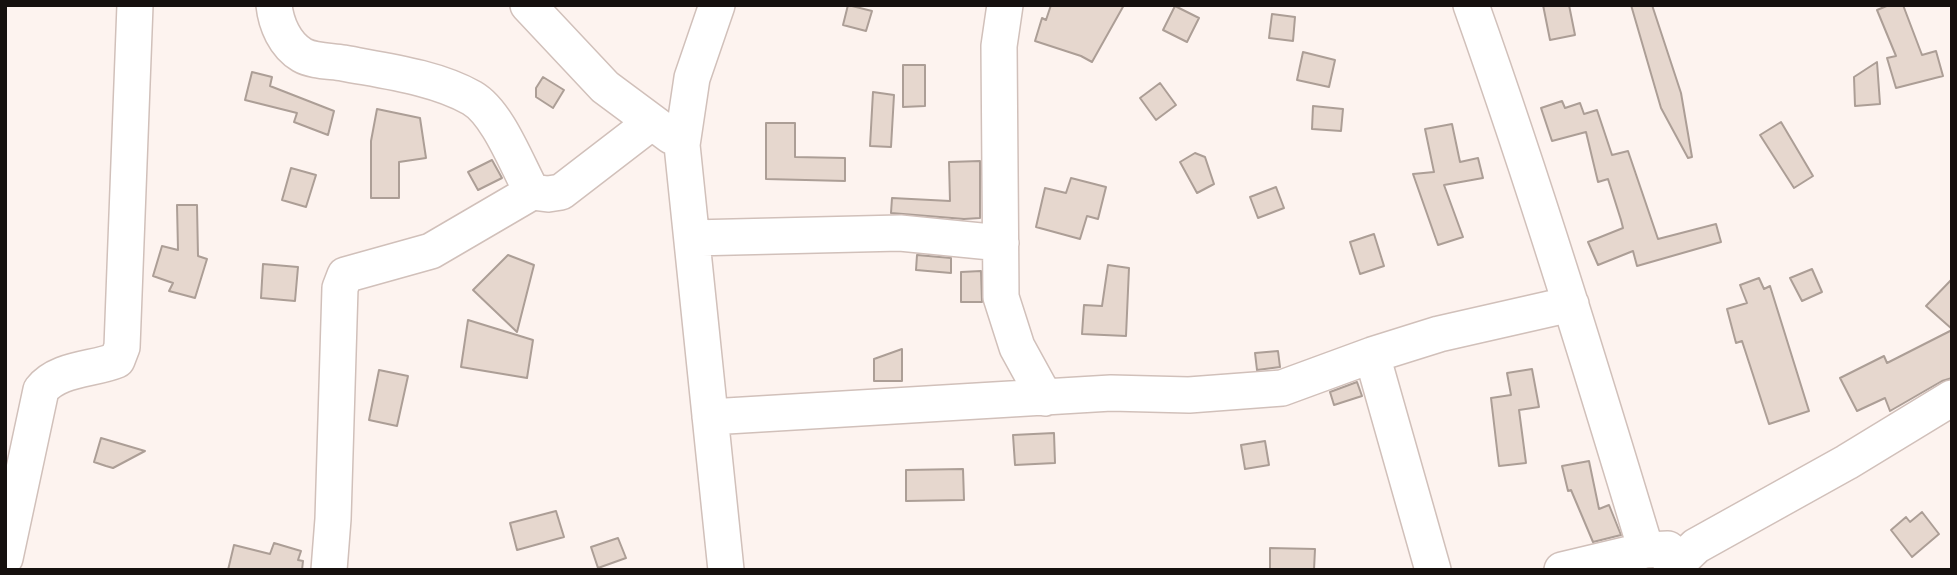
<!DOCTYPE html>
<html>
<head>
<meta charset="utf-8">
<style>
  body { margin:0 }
  #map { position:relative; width:1957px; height:575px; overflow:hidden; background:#fdf3ef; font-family:"Roboto Serif",serif }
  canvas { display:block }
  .frame { position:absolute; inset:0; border:7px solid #15100e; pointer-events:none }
</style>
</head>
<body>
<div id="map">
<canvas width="1957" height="575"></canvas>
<div class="frame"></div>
</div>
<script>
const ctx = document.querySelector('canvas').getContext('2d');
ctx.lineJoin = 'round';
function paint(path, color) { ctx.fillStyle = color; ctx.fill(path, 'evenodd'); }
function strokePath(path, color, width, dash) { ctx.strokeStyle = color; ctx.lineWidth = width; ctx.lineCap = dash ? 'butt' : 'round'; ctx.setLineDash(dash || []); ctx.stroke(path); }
const building = new Path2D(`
  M 848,5 L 872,11 L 866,31 L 843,25 Z
  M 1051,5 L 1124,5 L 1092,62 L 1081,56 L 1035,41 L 1042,18 L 1046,20 Z
  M 1543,5 L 1569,5 L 1575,35 L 1550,40 Z
  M 1631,5 L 1652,5 L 1681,93 L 1692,157 L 1688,158 L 1661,108 Z
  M 1889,5 L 1903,5 L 1922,55 L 1936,51 L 1943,76 L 1896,88 L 1887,58 L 1896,56 L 1877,10 Z
  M 1175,6 L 1199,18 L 1187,42 L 1163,30 Z
  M 1272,14 L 1295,17 L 1293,41 L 1269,38 Z
  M 1303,52 L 1335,60 L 1329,87 L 1297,80 Z
  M 1877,62 L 1880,104 L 1855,106 L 1854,77 Z
  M 903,65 L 925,65 L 925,106 L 903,107 Z
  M 252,72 L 272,77 L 270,86 L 334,111 L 328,135 L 294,122 L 297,113 L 245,100 Z
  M 543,77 L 564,90 L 553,108 L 536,97 L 536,88 Z
  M 1160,83 L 1176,105 L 1156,120 L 1140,98 Z
  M 873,92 L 894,95 L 891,147 L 870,146 Z
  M 1562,101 L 1565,108 L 1580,103 L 1584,114 L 1597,110 L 1612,155 L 1628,151 L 1658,239 L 1716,224 L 1721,242 L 1637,266 L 1633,251 L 1598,265 L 1588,242 L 1623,228 L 1621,220 L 1608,179 L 1598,182 L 1586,132 L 1552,141 L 1541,108 Z
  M 1313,106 L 1343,109 L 1341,131 L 1312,129 Z
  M 377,109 L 420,118 L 426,158 L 399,162 L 399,198 L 371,198 L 371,141 Z
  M 1781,122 L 1813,176 L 1794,188 L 1760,135 Z
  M 766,123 L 795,123 L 795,157 L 845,158 L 845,181 L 766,179 Z
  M 1452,124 L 1460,162 L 1478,158 L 1483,178 L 1444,185 L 1463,237 L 1438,245 L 1413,174 L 1434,172 L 1425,129 Z
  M 1195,153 L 1205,157 L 1214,184 L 1197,193 L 1180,162 Z
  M 492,160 L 502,178 L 478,190 L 468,172 Z
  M 980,161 L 980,218 L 964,219 L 891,213 L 892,198 L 950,201 L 949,162 Z
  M 291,168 L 316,175 L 306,207 L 282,200 Z
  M 1071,178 L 1106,187 L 1098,219 L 1087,216 L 1080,239 L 1036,227 L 1045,188 L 1066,193 Z
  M 1276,187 L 1284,208 L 1258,218 L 1250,197 Z
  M 177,205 L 197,205 L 198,256 L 207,259 L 195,298 L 169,291 L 173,283 L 153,276 L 162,246 L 178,250 Z
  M 1374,234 L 1384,266 L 1360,274 L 1350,242 Z
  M 508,255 L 534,265 L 517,332 L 473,290 Z
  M 917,255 L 951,258 L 951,273 L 916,270 Z
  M 263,264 L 298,267 L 295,301 L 261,298 Z
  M 1108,265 L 1129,268 L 1126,336 L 1082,334 L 1084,305 L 1102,306 Z
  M 1812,269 L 1822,292 L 1802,301 L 1790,278 Z
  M 981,271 L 982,302 L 961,302 L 961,272 Z
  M 1759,278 L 1764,289 L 1770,286 L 1809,411 L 1769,424 L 1742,341 L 1736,343 L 1727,309 L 1747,303 L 1740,285 Z
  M 1952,279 L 1952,329 L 1926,306 Z
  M 468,320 L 533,340 L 527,378 L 461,367 Z
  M 1952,330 L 1952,378 L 1942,381 L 1890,411 L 1885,398 L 1857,411 L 1840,378 L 1884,356 L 1887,363 Z
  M 902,349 L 902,381 L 874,381 L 874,359 Z
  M 1278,351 L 1280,367 L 1257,370 L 1255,353 Z
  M 1532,369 L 1539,407 L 1519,410 L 1526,463 L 1499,466 L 1491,398 L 1511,395 L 1507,373 Z
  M 379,370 L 408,376 L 397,426 L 369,420 Z
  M 1357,382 L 1362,396 L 1334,405 L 1330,392 Z
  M 1054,433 L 1055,463 L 1015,465 L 1013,435 Z
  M 101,438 L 145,451 L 113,468 L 106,466 L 94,462 Z
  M 1265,441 L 1269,465 L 1245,469 L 1241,445 Z
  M 1589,461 L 1599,509 L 1609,505 L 1621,535 L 1593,542 L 1571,490 L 1568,491 L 1562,466 Z
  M 963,469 L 964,500 L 906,501 L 906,470 Z
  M 556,511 L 564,537 L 517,550 L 510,523 Z
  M 1922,512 L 1939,534 L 1912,557 L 1891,530 L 1906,517 L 1910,522 Z
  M 618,538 L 626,558 L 598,568 L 591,547 Z
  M 274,543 L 301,551 L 298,560 L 303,561 L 302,570 L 228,570 L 234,545 L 270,554 Z
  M 1270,548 L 1315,549 L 1314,570 L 1270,570 Z`);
paint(building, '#e6d7ce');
strokePath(building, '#ac9e96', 2);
const minor = new Path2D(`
  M 274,5 C 276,24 285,45 302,55 C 312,61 331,61 343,63 C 385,71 435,77 472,98 C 498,113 517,165 532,192
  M 528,5 L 605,87 L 671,136
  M 717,5 L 692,78 L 682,145 L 726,570
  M 1005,5 L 999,46 L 1001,297 L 1017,347 L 1045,398
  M 1471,5 C 1535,185 1591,368 1646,550
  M 692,238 L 900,233 L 1001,243
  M 1372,355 L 1433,570
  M 710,417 L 1111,393 L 1189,395 L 1282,388 L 1372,355 L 1439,334 L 1571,304
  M 5,558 L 41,390 C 58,368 93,370 117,360 L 122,347 L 135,5
  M 329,570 L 333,519 L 340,288 L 345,275 L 431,251 L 532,192 L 548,194 L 561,192 L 652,122
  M 1562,570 L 1646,550 L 1668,549
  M 1671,570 L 1696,546 L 1847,462 L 1952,398`);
strokePath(minor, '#d1c0ba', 38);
strokePath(minor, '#fff', 35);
</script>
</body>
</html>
